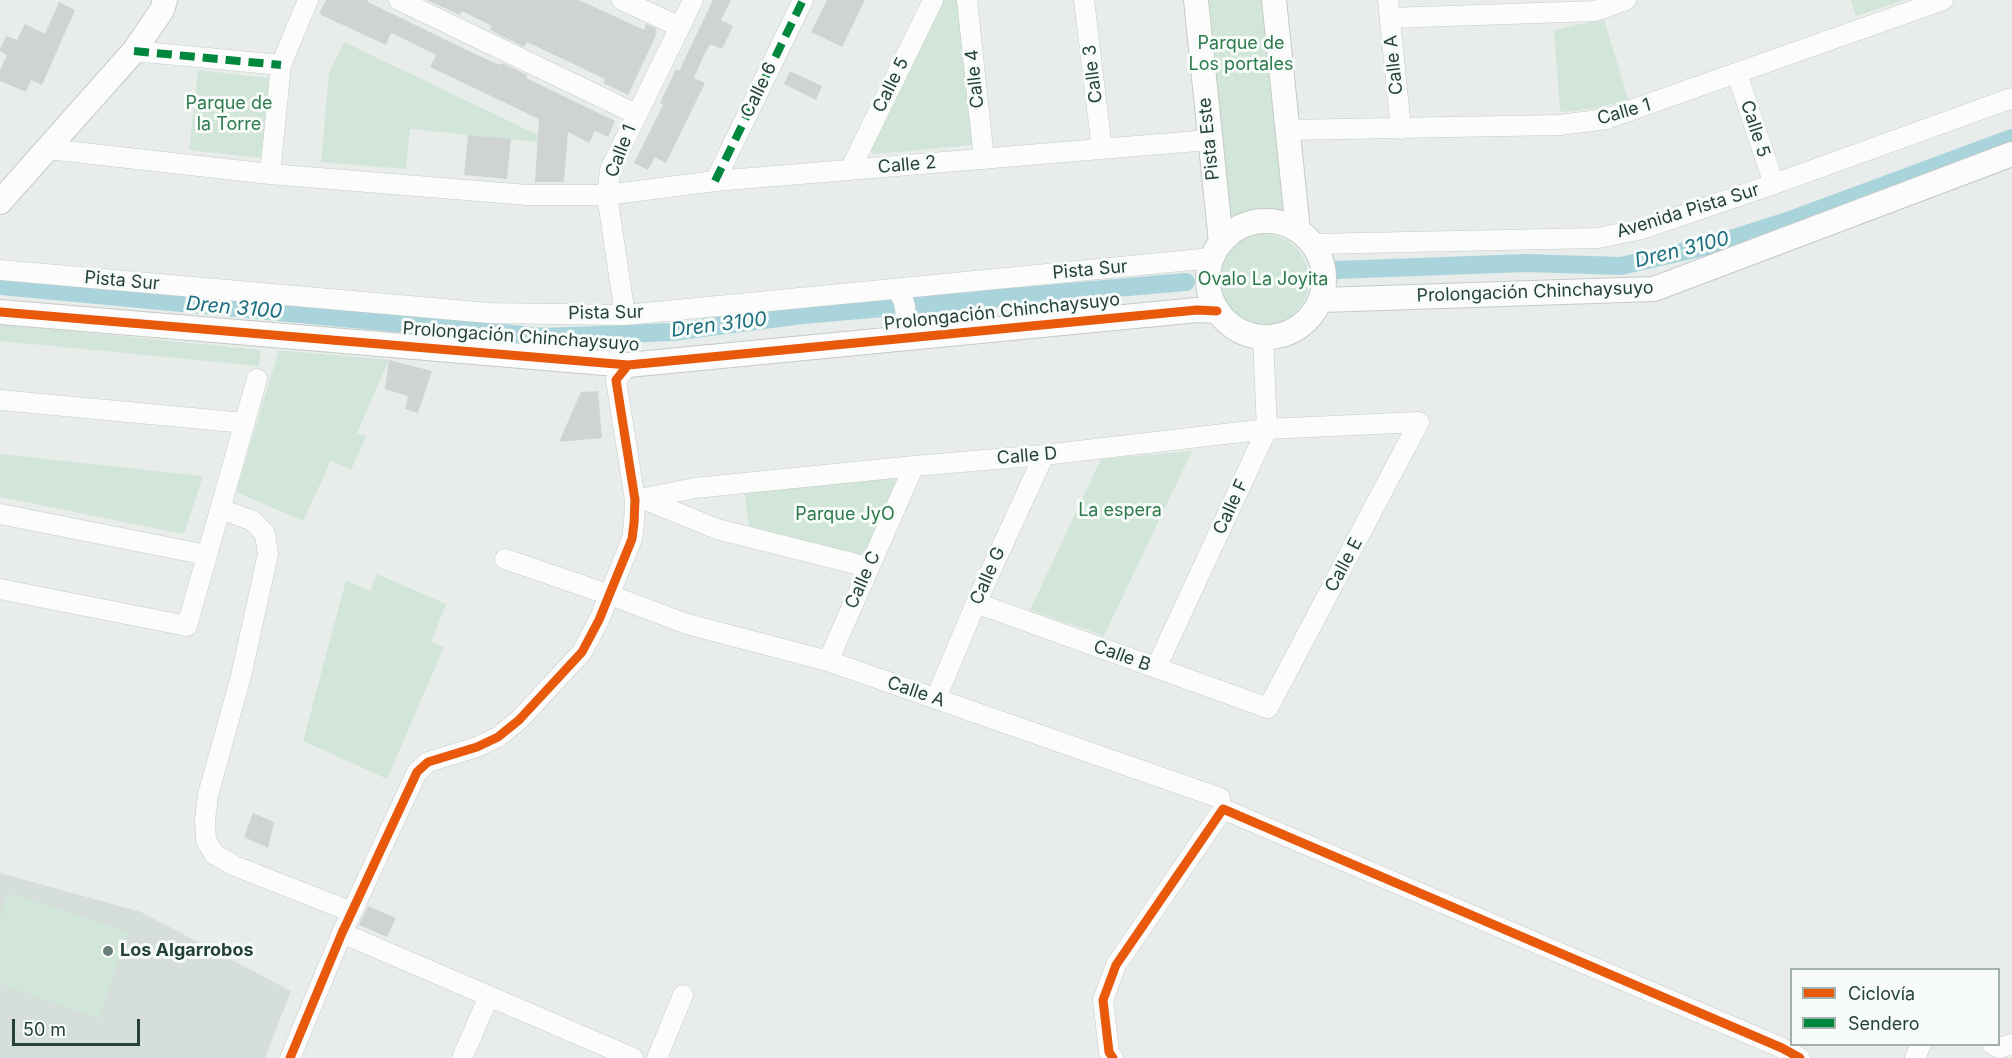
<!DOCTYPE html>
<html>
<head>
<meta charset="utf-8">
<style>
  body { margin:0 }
  #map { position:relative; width:2012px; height:1058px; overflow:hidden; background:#e8edeb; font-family:Inter,sans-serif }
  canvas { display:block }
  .legend { position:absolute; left:1790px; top:968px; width:210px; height:78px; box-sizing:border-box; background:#f7fbf9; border:2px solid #a3b1ad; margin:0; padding:8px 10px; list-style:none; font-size:18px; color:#24423a }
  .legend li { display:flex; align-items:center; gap:12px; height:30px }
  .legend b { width:30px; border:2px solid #a3b1ad }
  .scale { position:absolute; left:12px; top:1019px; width:128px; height:27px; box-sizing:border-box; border:3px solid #24423a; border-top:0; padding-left:8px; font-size:18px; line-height:21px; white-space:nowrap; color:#24423a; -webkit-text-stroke:4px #f7fbf9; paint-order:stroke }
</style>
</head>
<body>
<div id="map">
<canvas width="2012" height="1058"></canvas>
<ul class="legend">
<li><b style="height:8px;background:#e8590c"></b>Ciclovía</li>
<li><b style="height:8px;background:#00873e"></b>Sendero</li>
</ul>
<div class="scale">50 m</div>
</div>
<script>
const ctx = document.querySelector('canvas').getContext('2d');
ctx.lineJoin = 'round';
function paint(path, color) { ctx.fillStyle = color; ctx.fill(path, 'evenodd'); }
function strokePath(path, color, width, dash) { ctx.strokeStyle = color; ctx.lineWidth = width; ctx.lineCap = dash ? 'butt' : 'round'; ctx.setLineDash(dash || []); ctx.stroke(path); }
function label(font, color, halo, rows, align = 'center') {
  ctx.font = font + ' Inter,sans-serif'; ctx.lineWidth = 6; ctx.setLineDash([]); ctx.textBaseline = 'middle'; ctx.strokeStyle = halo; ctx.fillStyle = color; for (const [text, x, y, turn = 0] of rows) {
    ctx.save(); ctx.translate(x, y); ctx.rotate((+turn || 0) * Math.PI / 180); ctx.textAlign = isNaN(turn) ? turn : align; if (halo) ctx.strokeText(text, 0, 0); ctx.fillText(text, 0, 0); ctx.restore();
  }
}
paint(new Path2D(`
  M 0,873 L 141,912 L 291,991 L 265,1058 L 0,1058 Z`), '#d6dedb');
paint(new Path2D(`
  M 943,0 L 960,0 L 973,145 L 874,154 L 870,150 Z
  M 1206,0 L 1265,0 L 1286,217 C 1261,214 1251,212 1229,225 Z
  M 1851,0 L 1904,0 L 1856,16 Z
  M 1604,19 L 1628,99 L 1599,108 L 1560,112 L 1554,30 Z
  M 344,42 L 538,135 L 538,142 L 410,129 L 406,169 L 321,162 L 329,72 Z
  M 198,70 L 269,78 L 261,158 L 189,150 Z
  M1217 280a46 46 0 1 1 92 0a46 46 0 1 1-92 0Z
  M 0,324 L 261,350 L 259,366 L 0,341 Z
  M 279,350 L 389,360 L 357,433 L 366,436 L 351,470 L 331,461 L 303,521 L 236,492 Z
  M 1192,451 L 1104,636 L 1030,610 L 1101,459 Z
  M 0,454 L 203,476 L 184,534 L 0,497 Z
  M 888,474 L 894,479 L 897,486 L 867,552 L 859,555 L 749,528 L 744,489 Z
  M 377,574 L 446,604 L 431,642 L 444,647 L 387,779 L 303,741 L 346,580 L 370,591 Z
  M 8,893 L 128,932 L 99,1018 L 0,984 L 0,919 Z`), '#d1e6d8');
strokePath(new Path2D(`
  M 1336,270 L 1526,263 L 1621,266 L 1712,245 L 1793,219 L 2012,138
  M 0,286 L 545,337 L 672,332 L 802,315 L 1186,282`), '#a9d4db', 18);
paint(new Path2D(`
  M 326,0 L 368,0 L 368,2 L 477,55 L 500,65 L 502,63 L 527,75 L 526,78 L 615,121 L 608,137 L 595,131 L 589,143 L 568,132 L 564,182 L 535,182 L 539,119 L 430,67 L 436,55 L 402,38 L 391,33 L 386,45 L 319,14 Z
  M 427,0 L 579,0 L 644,30 L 646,24 L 657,29 L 655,32 L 657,33 L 628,95 L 603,83 L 605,79 L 527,42 L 524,47 L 490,30 L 492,26 L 462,11 L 460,15 Z
  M 713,0 L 731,0 L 721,20 L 733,26 L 722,49 L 710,44 L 704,55 L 694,78 L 705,83 L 666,163 L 655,157 L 648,170 L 634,163 L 663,105 L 660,103 L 676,69 L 679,71 Z
  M 827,0 L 865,0 L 842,47 L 811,32 Z
  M 59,2 L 75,10 L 42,85 L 31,80 L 26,92 L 0,81 L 0,70 L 7,55 L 0,51 L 0,49 L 6,36 L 17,40 L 25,24 L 45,34 Z
  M 790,71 L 822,86 L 816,100 L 784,84 Z
  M 468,135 L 511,139 L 507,179 L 464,175 Z
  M 389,360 L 432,371 L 418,413 L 405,409 L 408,396 L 385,389 Z
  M 598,391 L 602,438 L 559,442 L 581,392 Z
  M 253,813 L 274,822 L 268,848 L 244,837 Z
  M 368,906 L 396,918 L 387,937 L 359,925 Z`), '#cfd4d2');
const minor = new Path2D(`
  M 399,0 L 636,114
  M 622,0 L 680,27
  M 967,0 L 984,159
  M 1084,0 L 1102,149
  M 1388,0 L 1401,129
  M 1390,18 L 1595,11 L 1626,0
  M 134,51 L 281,65
  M 1737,74 L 1774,184
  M 1287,130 L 1560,125 L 1606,119 L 1943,0
  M 48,149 L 270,174 L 527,195 L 607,195 L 715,181 L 1209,140
  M 850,170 L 933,0
  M 270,174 L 281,65 L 308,0
  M 715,181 L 803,0
  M 1313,244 L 1598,238 L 1642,229 L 1774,184 L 2012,98
  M 0,270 L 489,313 L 625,315 L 1212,258
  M 896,289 C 909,303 907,321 900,338
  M 625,315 L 607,195 L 610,170 L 693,0
  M 0,400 L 245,423
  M 641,498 L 717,529 L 868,567
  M 635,500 L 695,488 L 914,466 L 1044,455 L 1267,429 L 1419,422
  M 221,509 L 253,521 L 265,534 L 268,554 L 241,676 L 208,795 L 205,820 L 206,840 L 214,854 L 235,866 L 352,912
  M 0,514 L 207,555
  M 505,559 L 610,595 L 687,624 L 828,661 L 1220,798
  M 0,589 L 187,626 L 257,379
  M 976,603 L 1268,708 L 1419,422
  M 828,661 L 914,466
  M 1156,668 L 1267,429 L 1263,338
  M 936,698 L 976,603 L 1044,455
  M 342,933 L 633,1058
  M 1992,1044 L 2000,1048 L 2012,1044
  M 290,1058 L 342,933 L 417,772 L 428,762 L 477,747 L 498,737 L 519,720 L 582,652 L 599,620 L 632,539 L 634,523 L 635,500 L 616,380 L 628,365
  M 462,1058 L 489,996
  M 657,1058 L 683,995
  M 1113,1058 L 1109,1052 L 1103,1000 L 1116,965 L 1223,809 L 1782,1048 L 1800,1058
  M 1915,1058 L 1921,1044`);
const tertiary = new Path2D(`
  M 1196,0 L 1221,242
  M 1274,0 L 1298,230
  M 0,202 L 134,51 L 162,10 L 165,0
  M1208 279a58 58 0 1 1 116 0a58 58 0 1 1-116 0Z
  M 1321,300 L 1654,289 L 2012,154
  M 0,312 L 628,365 L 1197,310 L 1217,311`);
strokePath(minor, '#c5cac8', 21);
strokePath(tertiary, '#c5cac8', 26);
strokePath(minor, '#fcfcfc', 20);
strokePath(tertiary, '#fcfcfc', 24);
strokePath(new Path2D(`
  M 134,51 L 281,65
  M 715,181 L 803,0`), '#00873e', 8, [15, 8]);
strokePath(new Path2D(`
  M 0,312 L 628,365 L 1197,310 L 1217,311
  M 290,1058 L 342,933 L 417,772 L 428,762 L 477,747 L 498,737 L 519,720 L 582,652 L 599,620 L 632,539 L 634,523 L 635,500 L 616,380 L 628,365
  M 1113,1058 L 1109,1052 L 1103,1000 L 1116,965 L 1223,809 L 1782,1048 L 1800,1058`), '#e8590c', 9);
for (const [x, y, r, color] of [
  [108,951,6,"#697e78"]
]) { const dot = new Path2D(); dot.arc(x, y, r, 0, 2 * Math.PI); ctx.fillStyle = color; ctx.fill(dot); strokePath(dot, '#f7fbf9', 2); }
label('18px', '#2d7a4b', '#f7fbf9', [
  ["Parque de",1241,44],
  ["Los portales",1241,65],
  ["Parque de",229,104],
  ["la Torre",229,125],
  ["Ovalo La Joyita",1263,280],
  ["La espera",1120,511],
  ["Parque JyO",845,515]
]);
label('18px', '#24423a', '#f7fbf9', [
  ["Calle A",1394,65,-96],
  ["Calle 3",1093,74,-97],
  ["Calle 4",975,79,-96],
  ["Calle 5",891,85,-64],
  ["Calle 6",759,90,-64],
  ["Calle 1",1624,112,-16],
  ["Calle 5",1755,129,72],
  ["Pista Este",1209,139,-96],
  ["Calle 1",621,151,-69],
  ["Calle 2",907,165,-5],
  ["Avenida Pista Sur",1688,211,-17],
  ["Pista Sur",1090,270,-5],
  ["Pista Sur",122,281,5],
  ["Prolongación Chinchaysuyo",1535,292,-2],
  ["Prolongación Chinchaysuyo",1002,312,-6],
  ["Pista Sur",606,313,-1],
  ["Prolongación Chinchaysuyo",521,337,4],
  ["Calle D",1027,456,-5],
  ["Calle F",1231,507,-65],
  ["Calle E",1344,565,-62],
  ["Calle G",988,576,-66],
  ["Calle C",863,580,-66],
  ["Calle B",1122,656,20],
  ["Calle A",916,692,19]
]);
label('bold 18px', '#24423a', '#f7fbf9', [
  ["Los Algarrobos",120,951]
], 'left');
label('italic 20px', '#1c6f80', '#f7fbf9', [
  ["Dren 3100",1682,250,-14],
  ["Dren 3100",234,308,5],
  ["Dren 3100",719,325,-7]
]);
</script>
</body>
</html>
